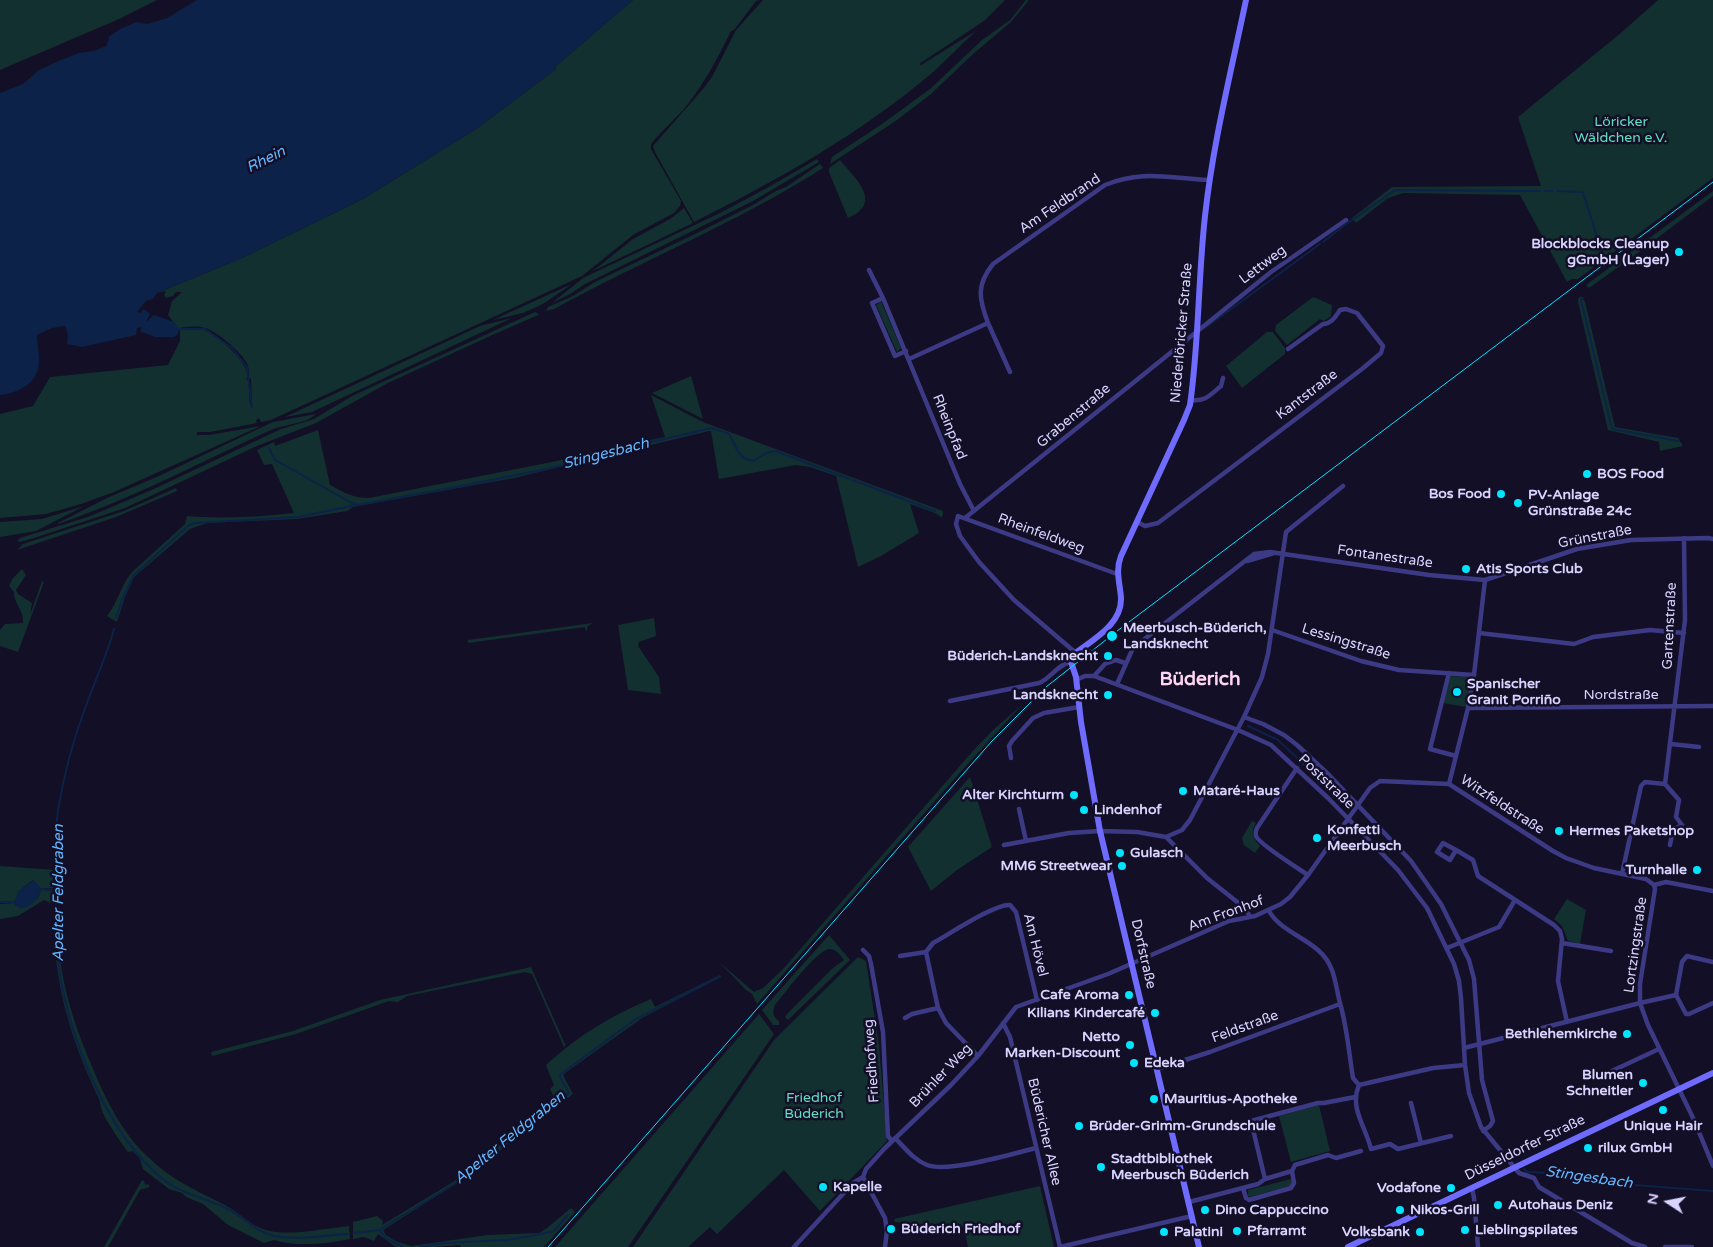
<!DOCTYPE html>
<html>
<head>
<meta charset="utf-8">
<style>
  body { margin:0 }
  #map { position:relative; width:1713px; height:1247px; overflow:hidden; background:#130f26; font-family:"Varela Round",sans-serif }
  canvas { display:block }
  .north { position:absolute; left:1643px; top:1177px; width:50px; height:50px; -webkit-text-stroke:4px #130f26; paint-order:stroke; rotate:281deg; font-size:14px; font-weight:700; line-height:20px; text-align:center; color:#d9d4ff }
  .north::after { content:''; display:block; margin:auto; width:18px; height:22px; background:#d9d4ff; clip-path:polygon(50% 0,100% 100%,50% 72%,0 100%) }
</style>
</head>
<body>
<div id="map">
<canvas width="1713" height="1247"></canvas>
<div class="north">N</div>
</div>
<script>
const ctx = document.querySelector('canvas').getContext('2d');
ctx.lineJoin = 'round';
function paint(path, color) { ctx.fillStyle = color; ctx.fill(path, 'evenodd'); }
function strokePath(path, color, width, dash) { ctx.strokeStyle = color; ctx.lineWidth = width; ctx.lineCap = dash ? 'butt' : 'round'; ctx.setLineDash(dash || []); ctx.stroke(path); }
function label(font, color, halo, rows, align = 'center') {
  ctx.font = font + ' "Varela Round",sans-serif'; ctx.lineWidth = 5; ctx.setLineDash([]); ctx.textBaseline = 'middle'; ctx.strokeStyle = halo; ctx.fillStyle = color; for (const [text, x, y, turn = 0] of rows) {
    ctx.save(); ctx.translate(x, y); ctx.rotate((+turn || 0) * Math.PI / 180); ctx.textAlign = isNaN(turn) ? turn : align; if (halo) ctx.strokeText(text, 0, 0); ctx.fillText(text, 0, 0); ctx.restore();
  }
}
paint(new Path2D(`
  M 0,0 L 157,0 L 119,19 L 0,70 Z
  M 633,0 L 760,0 L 756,1 L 734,30 L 731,31 C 719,56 705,82 688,104 C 677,118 662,130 651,144 L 651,149 L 681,201 L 680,206 L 674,213 L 633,235 L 582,276 L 271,420 L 261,422 L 259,418 L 256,420 L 257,423 L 252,424 L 210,432 L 197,432 L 197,435 L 209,435 L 261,426 L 114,492 L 81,504 L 46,514 L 0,518 L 0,414 L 33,406 L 50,377 L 168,365 L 180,341 L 180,329 C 187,329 196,328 204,330 C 215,333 240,356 245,367 C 247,370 247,374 248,378 L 246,379 L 248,380 C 250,389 248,402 252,409 L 251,379 L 249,378 C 249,374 249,370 248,366 C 245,355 217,331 205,328 C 196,325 187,327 178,328 L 168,315 L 172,301 L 182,292 L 176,292 L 173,296 L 166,298 L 164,295 L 166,291 L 157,293 L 242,258 L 363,199 L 476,129 L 555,70 L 556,66 Z
  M 763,0 L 1005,0 L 984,21 L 919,64 L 921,65 L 976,31 C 961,45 947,59 932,73 C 860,134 778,180 694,222 L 655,152 L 653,146 L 703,89 L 712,77 L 736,30 Z
  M 1026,0 L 1029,0 L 1011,22 L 973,54 L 931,94 L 897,120 L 830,164 L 832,157 L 882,124 L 930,89 L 982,40 L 1010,20 Z
  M 1658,0 L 1713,0 L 1713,178 L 1578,279 L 1572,279 L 1567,282 L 1520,195 L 1403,193 L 1388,198 L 1356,223 L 1352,218 L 1392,187 L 1541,186 L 1518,117 L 1622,32 Z
  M 817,159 L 819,162 L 753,201 L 585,284 L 570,294 L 552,303 L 583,278 L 720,213 L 767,188 Z
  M 840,160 C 855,178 884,203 848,218 L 829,172 L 829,168 Z
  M 820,164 L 823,168 C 737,223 643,260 554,309 L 546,311 L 548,307 L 573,296 L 595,282 L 697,233 L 753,205 L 776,191 L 786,187 Z
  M 1713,191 L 1713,196 L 1627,261 L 1589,288 L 1586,285 Z
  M 684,208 L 693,223 L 593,271 L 633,239 L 670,219 Z
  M 572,284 L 543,304 L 523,313 L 493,320 Z
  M 1581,296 L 1585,302 L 1615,427 L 1678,438 L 1683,446 L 1660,451 L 1659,442 L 1608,430 L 1578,302 L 1578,299 Z
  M 1313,297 L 1332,305 L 1331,316 L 1324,321 L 1320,319 L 1287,345 L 1275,331 L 1276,325 Z
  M 881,301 L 901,348 L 897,352 L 876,305 Z
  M 535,312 L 539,314 L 538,315 L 488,337 L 388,383 L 316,423 L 257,446 L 125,508 L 34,538 L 20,542 L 17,541 L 20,538 L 88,517 L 107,509 L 156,488 L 281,429 L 314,419 L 352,396 Z
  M 512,318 L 312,412 L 285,417 L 480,326 Z
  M 1267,332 L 1273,332 L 1285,348 L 1285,354 L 1242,388 L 1226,366 Z
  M 691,376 L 703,419 L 652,393 Z
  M 651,395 L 703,422 L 943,511 L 943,515 L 940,518 L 940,516 L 935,513 L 910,504 L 919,533 L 881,556 L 858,567 L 836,476 L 810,467 L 796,465 L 719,479 L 711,431 L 709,431 L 514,478 L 353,507 L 347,511 L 297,519 L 207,523 L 190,529 L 134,577 L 125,597 L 117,622 L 107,616 C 118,602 121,585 132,572 L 185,524 L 187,516 C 223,519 259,517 294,513 L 272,464 L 264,465 L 257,450 L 274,442 L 275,446 L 318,430 L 330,485 C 343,492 353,498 369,498 L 557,461 L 590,452 L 665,437 Z
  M 316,414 C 306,424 285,424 271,430 C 200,462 132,499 58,524 L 58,523 L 107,498 L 159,476 L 273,422 Z
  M 176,488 L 177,491 L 116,517 L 17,550 L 23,544 L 124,511 Z
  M 84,506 L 36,531 L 0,537 L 0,522 L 42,519 Z
  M 22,569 L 26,575 L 16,590 L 18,594 L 32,603 L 30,615 L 42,581 L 44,582 L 18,652 L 0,646 L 0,630 L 5,624 L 23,623 C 24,609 14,605 14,592 L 9,586 L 13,578 Z
  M 654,618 L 656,636 L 639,642 L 638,646 L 659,677 L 661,694 L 628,690 L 618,625 Z
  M 593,623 L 588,626 L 586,632 L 585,627 L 468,643 L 468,640 Z
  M 1450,676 L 1471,677 L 1466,707 L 1443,703 Z
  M 1022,705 L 964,768 L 757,1004 L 752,994 L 746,990 L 719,962 L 754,992 L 763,988 L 783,969 L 972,752 L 993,730 Z
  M 970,777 L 992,847 L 957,870 L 931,891 L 908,847 Z
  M 1252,821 L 1256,823 C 1250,833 1253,838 1260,846 L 1255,853 L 1244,845 L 1242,838 Z
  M 0,866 L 55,870 L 54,888 L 40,888 L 33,880 L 19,891 L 15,901 L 0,901 Z
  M 41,890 L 54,891 L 53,904 L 44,900 L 18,916 L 0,919 L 0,904 L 15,903 L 16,906 L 38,898 Z
  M 1567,899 L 1586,910 L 1580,944 L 1568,941 L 1562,926 L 1554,919 Z
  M 58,926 C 58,975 72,1019 91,1064 C 105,1098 121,1132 148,1157 C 170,1179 197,1191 225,1205 C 239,1212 251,1226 266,1230 C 290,1237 325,1228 349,1226 L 350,1239 C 326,1244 297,1247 274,1240 L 264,1243 L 228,1225 L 203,1204 L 186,1197 L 182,1193 L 169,1189 L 143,1169 L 140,1159 L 133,1151 L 128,1152 C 121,1142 99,1113 100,1101 C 73,1045 55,989 54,927 Z
  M 829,935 L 850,960 L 788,1020 L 785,1017 L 787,1014 L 833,968 L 844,960 C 842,956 835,948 829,949 C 816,951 784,994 775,1005 C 772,1012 773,1017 779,1021 L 779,1025 L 773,1025 L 762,1010 Z
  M 858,957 L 866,961 L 879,1045 L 887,1141 L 820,1211 L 784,1170 L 717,1234 L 710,1227 L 688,1247 L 633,1247 L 774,1040 Z
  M 531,967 L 564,1042 L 566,1045 L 564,1047 L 532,974 L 525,972 L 407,996 L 398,1002 L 389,1001 L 296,1034 L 212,1056 L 211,1052 L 293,1031 L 380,1000 Z
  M 720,975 L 721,977 L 642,1018 L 565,1073 L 563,1075 L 573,1094 L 460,1181 L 383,1230 L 386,1235 L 395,1241 L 411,1246 L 488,1235 L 539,1233 L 547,1228 L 571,1208 L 575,1212 L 544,1247 L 461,1247 L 460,1245 L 434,1247 L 396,1247 L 378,1234 L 374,1241 L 364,1237 L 353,1239 L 353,1222 L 377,1216 L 383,1221 L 382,1225 L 453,1182 L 556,1101 L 550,1089 L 554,1085 L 546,1065 C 577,1036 612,1015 651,999 L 655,1007 Z
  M 759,1014 L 774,1034 L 628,1247 L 555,1247 Z
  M 1319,1105 L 1330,1151 L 1291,1162 L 1279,1116 Z
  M 1291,1179 L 1292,1183 L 1290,1186 L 1250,1197 L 1248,1196 L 1248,1190 Z
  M 142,1180 L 144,1181 L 145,1185 L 148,1184 L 150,1187 L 140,1190 L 108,1247 L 104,1247 Z
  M 1040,1186 L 1054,1247 L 968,1247 L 964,1227 L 895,1222 L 894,1219 Z`), '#12302f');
paint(new Path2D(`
  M 197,0 L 633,0 L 556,66 L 555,70 L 476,129 L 363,199 L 242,258 L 157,293 L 153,299 L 146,301 L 137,312 L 140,313 L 144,309 L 150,314 L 146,322 L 154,315 L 174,322 L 179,329 L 178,334 L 174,337 L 155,337 L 141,332 L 141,327 L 137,328 L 136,335 L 82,347 L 67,344 L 68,335 L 65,326 L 52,328 L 37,335 C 37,343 39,351 39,359 C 40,382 20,393 0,395 L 0,93 L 23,84 L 39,70 L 61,60 L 79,53 L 94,51 L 106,46 L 109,39 L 108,37 L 122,28 L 137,22 L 147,24 L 167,18 Z
  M 34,880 L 41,889 C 37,902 32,906 20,909 L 14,902 L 19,891 Z`), '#0c2248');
strokePath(new Path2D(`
  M 1545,191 L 1553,191
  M 1557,191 L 1583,192 L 1603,256
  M 1348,223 L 1395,190 L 1540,191
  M 1323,242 L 1346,224
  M 1583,298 L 1581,300 L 1612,429 L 1678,441
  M 1205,328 L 1320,244
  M 179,329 L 205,329 L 232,348 L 247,367 L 252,407
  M 269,448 L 275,460 L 352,503 L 358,505 L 472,484 L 575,463 L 590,456 L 712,428 L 729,434 C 737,446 737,460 754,461 L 766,453 L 775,451 L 935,511
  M 116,618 L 122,600 L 133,576 L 188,526 L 194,523 L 298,517 L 356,505
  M 114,629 C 107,655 96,678 87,703 C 74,737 64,774 58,810 C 55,835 56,860 56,885 C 56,912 55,940 59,968 C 69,1037 107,1135 164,1180 C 182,1194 208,1199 228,1209 C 242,1216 253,1229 268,1234 C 290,1242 324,1235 347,1234
  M 1248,726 L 1278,740 L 1328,787
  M 41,889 L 56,890
  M 0,902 L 14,902
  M 1524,1169 L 1527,1172 L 1574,1174 L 1634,1185 L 1713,1191
  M 379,1230 L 387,1239 L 403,1247
  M 355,1233 L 379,1230 L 453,1185 L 491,1157 L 569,1093 L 560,1077 L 561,1074 L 636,1019 L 719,977
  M 420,1247 L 444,1243 L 507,1240 L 531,1236 L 554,1231 L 568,1215`), '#0c2248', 2);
strokePath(new Path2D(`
  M 869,270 L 883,298 L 960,484 L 974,511
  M 883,298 L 872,303 L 895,356 L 906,351
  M 988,323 L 1010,372
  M 909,359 L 988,323 C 979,299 976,285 993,264 L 1105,185 C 1144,169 1170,179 1210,180
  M 1191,400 C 1205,402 1210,395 1221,386 L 1223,378
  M 965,518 L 1271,272 L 1346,220
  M 1137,522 L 1145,526 L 1158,523 L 1362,369 L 1381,353 L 1383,346 L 1357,313 L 1346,309 L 1340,310 C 1336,316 1331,324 1323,324 L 1288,349
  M 1247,561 L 1274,553
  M 1272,630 L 1361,661 L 1399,670 L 1474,675
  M 1479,633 L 1574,644 L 1593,637 L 1650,630 L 1684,633
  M 1076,653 L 1014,600 L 979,562 L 960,536 L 956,524 L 958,516 L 1117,574
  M 1449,673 L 1430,749 L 1456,756
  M 1094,676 L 1105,664 L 1116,660 L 1125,663
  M 1076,680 L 1085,676 L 1094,676 L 1238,730 L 1271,745 L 1328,798 L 1398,870 L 1427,908 L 1454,964 L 1459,981 L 1461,998 L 1465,1065 L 1469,1093 L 1481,1127 L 1519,1173 L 1534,1178 L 1539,1187 L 1632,1243 L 1645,1247
  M 1117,684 L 1133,648 L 1254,554 L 1270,552 L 1429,575 L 1485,580 L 1577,549 L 1631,540 L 1708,538 L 1713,539
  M 950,701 L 1039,683 C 1051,678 1058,664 1071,662
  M 1468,708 L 1713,706
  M 1244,717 L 1263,724 L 1284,735 L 1297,745 L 1329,775 L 1411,861 L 1441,904 L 1469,960 L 1474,979 L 1482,1080 L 1493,1121 L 1490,1126 L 1483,1131
  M 1671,744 L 1699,747
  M 1011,758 L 1009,746 L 1012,741 L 1033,718 L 1044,713 L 1079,707
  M 1297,768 L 1257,828 C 1256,831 1255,832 1256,836 C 1259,844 1299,869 1308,875
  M 1449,784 L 1468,708 L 1474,675 L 1485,580
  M 1665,784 L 1679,800 L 1676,817 L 1682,825 L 1673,830 L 1670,845
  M 1019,809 L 1026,841
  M 1166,837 L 1182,830 L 1190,820 L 1244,717 L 1262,677 L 1268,654 L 1286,532 L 1343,486
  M 1004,845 L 1069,833 L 1100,831 L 1137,832 L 1166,837 L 1207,878 L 1246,909 L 1250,917
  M 1456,850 L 1443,843 L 1437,852 L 1450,860 L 1456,850 L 1473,860 L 1478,876 L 1554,925 L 1560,931 L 1562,939 L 1558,981 L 1567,1022
  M 1622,874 L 1641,786 L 1645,782 L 1665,784 L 1685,620 L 1684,538
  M 1654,885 L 1655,889 L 1640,984 L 1640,1003 L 1648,1025 L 1694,1120 L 1713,1166
  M 1269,911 C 1279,929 1304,937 1319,951 C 1335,965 1335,984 1340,1003 C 1347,1027 1349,1053 1353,1078 L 1359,1085
  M 1562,943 L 1611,951
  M 1447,948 L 1499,927 L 1515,900
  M 863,950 L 869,956 L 871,964 L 883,1032 L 888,1136 L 892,1141
  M 900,956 L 926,952
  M 1676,995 L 1686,1014 L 1689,1014 L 1713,1003
  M 905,1018 L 912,1014 L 938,1008
  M 1003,1023 L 1010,1037 L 1060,1247
  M 1464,1048 L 1640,1003 L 1676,995 L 1682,962 L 1687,956 L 1713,962
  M 978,1056 L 946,1023 L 938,1008 L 926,952 L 933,943 C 948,935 996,903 1010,905 L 1016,912 L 1037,1000
  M 1157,1069 L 1210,1052 L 1340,1004
  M 1599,1077 L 1659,1049
  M 1359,1085 C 1349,1108 1366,1127 1371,1149 L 1390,1144 L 1398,1149 L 1451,1136
  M 1359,1085 L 1433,1068 L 1465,1065
  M 1411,1103 L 1421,1143
  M 895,1138 C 905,1148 914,1160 927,1165 C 948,1173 1012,1154 1036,1148
  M 863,1177 L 885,1218 L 887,1231 L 885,1247
  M 1265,1179 L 1251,1121 L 1318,1103 L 1324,1103 L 1355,1097
  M 1243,1188 L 1246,1198 L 1249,1200 L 1291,1188 L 1294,1183 L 1292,1171
  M 1472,1188 L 1474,1198 L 1478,1247
  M 1189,1202 L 1258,1184 L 1265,1179 L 1292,1171 L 1295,1165 L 1328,1155 L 1336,1158 L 1361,1151
  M 794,1247 L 853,1183 L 863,1177 L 866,1169 L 884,1149 L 951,1085 L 978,1056 L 1016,1007 L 1108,974 L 1229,921 L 1255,916 L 1281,904 L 1290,897 L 1308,875 L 1370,788 L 1380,781 L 1449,784 L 1553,851 L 1566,858 L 1594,868 L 1646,879 L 1654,885 L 1666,882 L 1713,891
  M 1060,1247 L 1192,1216
  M 1665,1247 L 1692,1247`), '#3d3a85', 4.5);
strokePath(new Path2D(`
  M 1199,1247 L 1100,831 L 1081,722 L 1076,677 L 1071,662 L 1073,655 C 1092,640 1122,625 1121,598 C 1120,583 1115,571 1121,556 L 1184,420 L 1190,405 C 1199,343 1198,279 1205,216 C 1213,143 1231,72 1246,0
  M 1348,1247 L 1713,1073`), '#6f6bff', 6);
strokePath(new Path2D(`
  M 548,1247 L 992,741 L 1046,687 L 1121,628 L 1713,182`), '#00e5ff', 1);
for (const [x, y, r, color] of [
  [1679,252,5,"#00e5ff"],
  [1587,474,5,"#00e5ff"],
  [1501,494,5,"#00e5ff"],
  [1518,503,5,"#00e5ff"],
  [1466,569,5,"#00e5ff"],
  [1112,636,6,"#00e5ff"],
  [1108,656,5,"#00e5ff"],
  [1457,692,5,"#00e5ff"],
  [1108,695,5,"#00e5ff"],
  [1183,791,5,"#00e5ff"],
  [1074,795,5,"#00e5ff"],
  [1084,810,5,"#00e5ff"],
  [1559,831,5,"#00e5ff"],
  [1317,838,5,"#00e5ff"],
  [1120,853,5,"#00e5ff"],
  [1122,866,5,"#00e5ff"],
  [1697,870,5,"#00e5ff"],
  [1129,995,5,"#00e5ff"],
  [1155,1013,5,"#00e5ff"],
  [1627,1034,5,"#00e5ff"],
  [1130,1045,5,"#00e5ff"],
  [1134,1063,5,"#00e5ff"],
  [1643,1083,5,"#00e5ff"],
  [1154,1099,5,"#00e5ff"],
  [1663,1110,5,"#00e5ff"],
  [1079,1126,5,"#00e5ff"],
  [1588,1148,5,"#00e5ff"],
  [1101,1167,5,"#00e5ff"],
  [823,1187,5,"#00e5ff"],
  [1451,1188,5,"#00e5ff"],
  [1498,1205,5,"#00e5ff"],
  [1205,1210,5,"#00e5ff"],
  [1400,1210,5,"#00e5ff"],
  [891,1229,5,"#00e5ff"],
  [1465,1230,5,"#00e5ff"],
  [1237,1231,5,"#00e5ff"],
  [1164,1232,5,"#00e5ff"],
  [1420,1232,5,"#00e5ff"]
]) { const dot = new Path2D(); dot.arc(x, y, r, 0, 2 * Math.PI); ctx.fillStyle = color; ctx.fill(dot); strokePath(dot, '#130f26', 2); }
label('14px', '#5fe0c0', '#130f26', [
  ["Löricker",1621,122],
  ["Wäldchen e.V.",1621,138],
  ["Friedhof",814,1098],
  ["Büderich",814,1114]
]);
label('14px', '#d9d4ff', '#130f26', [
  ["Am Feldbrand",1060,204,-34],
  ["Lettweg",1263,265,-37],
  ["Niederlöricker Straße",1182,333,-85],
  ["Kantstraße",1307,395,-37],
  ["Grabenstraße",1074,416,-40],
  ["Rheinpfad",949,427,68],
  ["Rheinfeldweg",1041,534,20],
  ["Grünstraße",1595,537,-11],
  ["Fontanestraße",1385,557,8],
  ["Gartenstraße",1670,626,-87],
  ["Lessingstraße",1346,642,17],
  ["Nordstraße",1621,695],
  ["Poststraße",1326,782,44],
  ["Witzfeldstraße",1502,805,33],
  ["Am Fronhof",1226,914,-20],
  ["Am Hövel",1035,945,76],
  ["Lortzingstraße",1636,945,-82],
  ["Dorfstraße",1143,954,77],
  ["Feldstraße",1245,1027,-20],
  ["Friedhofweg",872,1061,-94],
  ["Brühler Weg",941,1076,-46],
  ["Büdericher Allee",1044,1132,77],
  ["Düsseldorfer Straße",1525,1148,-26]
]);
label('bold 14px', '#d9d4ff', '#130f26', [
  ["Blockblocks Cleanup",1669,244,"right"],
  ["gGmbH (Lager)",1669,260,"right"],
  ["BOS Food",1597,474],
  ["Bos Food",1491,494,"right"],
  ["PV-Anlage",1528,495],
  ["Grünstraße 24c",1528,511],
  ["Atis Sports Club",1476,569],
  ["Meerbusch-Büderich,",1123,628],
  ["Landsknecht",1123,644],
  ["Büderich-Landsknecht",1098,656,"right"],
  ["Spanischer",1467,684],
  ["Granit Porriño",1467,700],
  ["Landsknecht",1098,695,"right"],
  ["Mataré-Haus",1193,791],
  ["Alter Kirchturm",1064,795,"right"],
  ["Lindenhof",1094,810],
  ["Konfetti",1327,830],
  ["Meerbusch",1327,846],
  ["Hermes Paketshop",1569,831],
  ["Gulasch",1130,853],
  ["MM6 Streetwear",1112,866,"right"],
  ["Turnhalle",1687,870,"right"],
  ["Cafe Aroma",1119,995,"right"],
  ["Kilians Kindercafé",1145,1013,"right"],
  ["Bethlehemkirche",1617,1034,"right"],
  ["Netto",1120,1037,"right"],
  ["Marken-Discount",1120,1053,"right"],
  ["Edeka",1144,1063],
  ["Blumen",1633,1075,"right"],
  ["Schneitler",1633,1091,"right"],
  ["Mauritius-Apotheke",1164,1099],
  ["Brüder-Grimm-Grundschule",1089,1126],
  ["Unique Hair",1663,1126,"center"],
  ["rilux GmbH",1598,1148],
  ["Stadtbibliothek",1111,1159],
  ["Meerbusch Büderich",1111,1175],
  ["Kapelle",833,1187],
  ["Vodafone",1441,1188,"right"],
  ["Autohaus Deniz",1508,1205],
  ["Dino Cappuccino",1215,1210],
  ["Nikos-Grill",1410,1210],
  ["Büderich Friedhof",901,1229],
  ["Lieblingspilates",1475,1230],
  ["Pfarramt",1247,1231],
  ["Palatini",1174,1232],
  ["Volksbank",1410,1232,"right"]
], 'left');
label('italic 15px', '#62b6ff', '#130f26', [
  ["Rhein",266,160,-27],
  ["Stingesbach",606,454,-14],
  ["Apelter Feldgraben",59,893,-90],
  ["Apelter Feldgraben",510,1138,-39],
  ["Stingesbach",1589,1178,8]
]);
label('bold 19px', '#ffd6f0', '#130f26', [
  ["Büderich",1200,680]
]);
</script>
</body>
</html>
